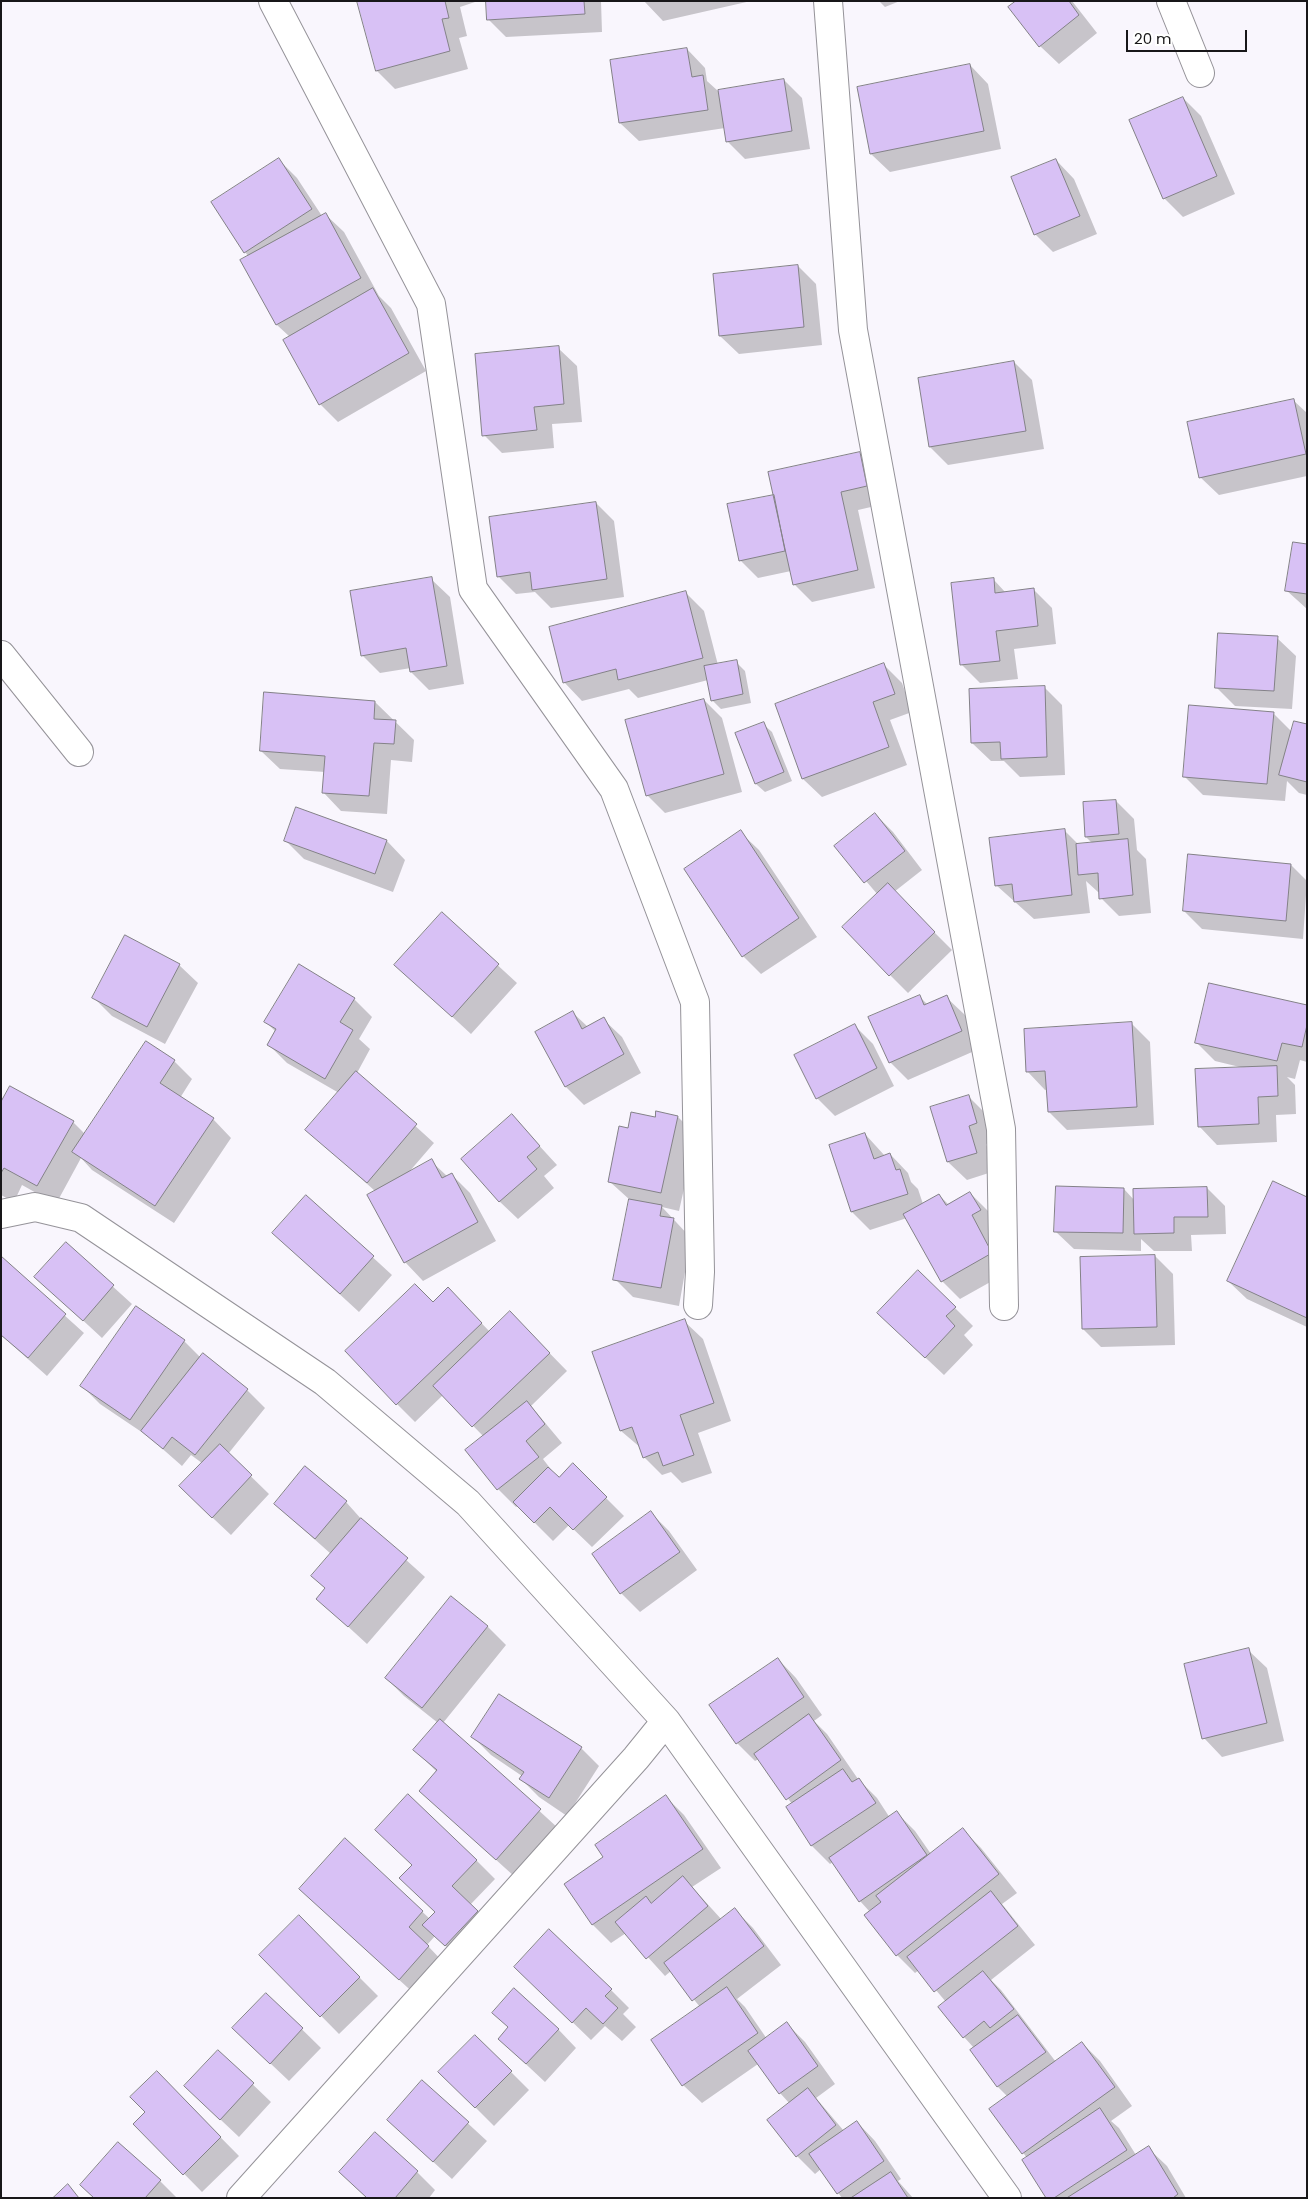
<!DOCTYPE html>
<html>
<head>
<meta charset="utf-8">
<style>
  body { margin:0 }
  #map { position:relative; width:1308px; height:2199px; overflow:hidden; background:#f9f6fd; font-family:Poppins,sans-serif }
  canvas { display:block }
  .frame { position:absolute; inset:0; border:2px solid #181719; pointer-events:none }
  .scale { position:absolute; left:1126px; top:30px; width:121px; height:22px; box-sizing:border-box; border:2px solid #181719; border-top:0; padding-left:6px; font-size:15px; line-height:18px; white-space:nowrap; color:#181719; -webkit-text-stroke:4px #fff; paint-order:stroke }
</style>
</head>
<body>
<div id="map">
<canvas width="1308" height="2199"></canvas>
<div class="frame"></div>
<div class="scale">20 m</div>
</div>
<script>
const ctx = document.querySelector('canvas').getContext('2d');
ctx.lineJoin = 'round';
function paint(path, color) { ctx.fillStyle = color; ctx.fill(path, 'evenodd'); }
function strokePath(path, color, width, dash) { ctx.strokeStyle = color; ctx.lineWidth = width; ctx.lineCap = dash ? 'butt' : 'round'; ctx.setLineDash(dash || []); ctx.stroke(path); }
paint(new Path2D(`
  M 358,1 L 478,1 L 460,7 L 467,36 L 459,38 L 468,69 L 395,89 L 377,71 Z
  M 487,1 L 601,1 L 602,32 L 506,37 L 488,19 Z
  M 644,1 L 751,1 L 663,21 Z
  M 879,1 L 900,1 L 885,7 Z
  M 1018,1 L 1072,1 L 1097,33 L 1059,64 L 1040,46 Z
  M 687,49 L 705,68 L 707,81 L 718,91 L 784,80 L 802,98 L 810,149 L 745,159 L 727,141 L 725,128 L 639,141 L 620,123 Z
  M 970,65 L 988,84 L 1001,149 L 890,172 L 871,154 L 858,88 Z
  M 1183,98 L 1201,116 L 1235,194 L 1183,217 L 1165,199 L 1131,121 Z
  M 279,160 L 297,178 L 322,216 L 325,214 L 344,232 L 379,296 L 391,308 L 426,371 L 338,422 L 320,404 L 290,337 L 277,325 L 242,261 L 249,257 L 245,252 Z
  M 1056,160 L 1074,179 L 1097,234 L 1053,252 L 1035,234 Z
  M 798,266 L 816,284 L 822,345 L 739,354 L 720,336 L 715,275 Z
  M 558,348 L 577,366 L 582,422 L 552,424 L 554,448 L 502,453 L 484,435 Z
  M 1014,362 L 1032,380 L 1044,449 L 948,465 L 930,447 Z
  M 1293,400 L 1307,413 L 1307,476 L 1219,495 L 1200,477 Z
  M 859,454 L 877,472 L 884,504 L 858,510 L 875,588 L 812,602 L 794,584 L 791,571 L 758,578 L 740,560 L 775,496 Z
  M 596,503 L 614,521 L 624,597 L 551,608 L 535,592 L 516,594 L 498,576 Z
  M 1307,545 L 1307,609 L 1286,590 Z
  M 431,579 L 450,597 L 464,684 L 429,690 L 411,672 L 411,668 L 380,673 L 362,655 Z
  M 994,580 L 1006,593 L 1033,589 L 1052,608 L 1056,644 L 1014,649 L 1018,679 L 980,683 L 962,665 Z
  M 686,593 L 704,611 L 718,665 L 736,662 L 745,671 L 751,703 L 721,709 L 712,700 L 708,680 L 638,698 L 629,689 L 582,701 L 564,682 Z
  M 1277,638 L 1296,656 L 1292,709 L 1235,706 L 1216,687 Z
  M 884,665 L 902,683 L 912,712 L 890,720 L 907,765 L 822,797 L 803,779 L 777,704 Z
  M 1044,687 L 1062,705 L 1065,775 L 1020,777 L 1004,761 L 991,761 L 972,743 Z
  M 704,700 L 722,718 L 742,792 L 665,813 L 647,795 Z
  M 375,702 L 414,740 L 412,762 L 391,760 L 387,814 L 341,811 L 323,792 L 325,772 L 280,769 L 261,751 Z
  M 1273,713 L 1292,732 L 1307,725 L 1307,795 L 1299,793 L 1287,781 L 1285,801 L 1203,795 L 1184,776 Z
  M 763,724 L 772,732 L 792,781 L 765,792 L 756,784 L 737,734 Z
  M 1116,801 L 1134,819 L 1137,850 L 1146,859 L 1151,913 L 1119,916 L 1101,898 L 1100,892 L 1098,892 L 1086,881 L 1090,913 L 1034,919 L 996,885 L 1064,830 L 1079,845 L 1093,844 L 1086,837 Z
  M 297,809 L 387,841 L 405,860 L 393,892 L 304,859 L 286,841 Z
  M 875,814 L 893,832 L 922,870 L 894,892 L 952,950 L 908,993 L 890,975 L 878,895 L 836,846 Z
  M 740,832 L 759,850 L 817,937 L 761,974 L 743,956 Z
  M 1291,865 L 1307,881 L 1303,939 L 1202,929 L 1184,911 Z
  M 442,914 L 517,983 L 471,1034 L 396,965 Z
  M 179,965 L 198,983 L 165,1044 L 112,1016 L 94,998 Z
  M 919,996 L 928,1005 L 946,997 L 965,1015 L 979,1049 L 908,1080 L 890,1062 Z
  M 354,999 L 372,1017 L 359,1039 L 370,1049 L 357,1073 L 434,1143 L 409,1172 L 431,1161 L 448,1177 L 452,1175 L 470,1193 L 496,1241 L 423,1281 L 405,1262 L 375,1191 L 307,1130 L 339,1093 L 287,1063 L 269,1045 L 276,1032 L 266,1022 Z
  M 1307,1006 L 1307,1062 L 1300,1060 L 1295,1079 L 1287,1077 L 1295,1085 L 1296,1114 L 1276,1115 L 1277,1142 L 1217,1145 L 1199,1126 L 1244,1068 L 1215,1061 L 1197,1043 Z
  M 572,1012 L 588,1027 L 603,1019 L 622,1037 L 641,1073 L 584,1105 L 566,1087 L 536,1032 Z
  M 1132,1024 L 1150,1042 L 1154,1125 L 1067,1130 L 1049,1112 L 1048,1089 L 1045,1090 L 1027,1071 Z
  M 855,1026 L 873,1044 L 894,1086 L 835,1116 L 817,1098 Z
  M 174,1061 L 192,1079 L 180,1098 L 213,1119 L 231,1138 L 174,1223 L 92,1170 L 81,1158 L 56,1204 L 22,1185 L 14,1202 L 1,1195 L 1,1105 L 73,1122 L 85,1134 Z
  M 968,1096 L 986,1114 L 995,1141 L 986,1144 L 995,1171 L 967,1180 L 948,1162 Z
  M 512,1116 L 557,1165 L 544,1176 L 554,1188 L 518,1219 L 499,1201 Z
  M 678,1117 L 696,1135 L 679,1211 L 662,1207 L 691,1238 L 679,1306 L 633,1297 L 615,1279 L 630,1200 L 609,1181 L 629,1129 L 656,1118 Z
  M 865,1134 L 885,1156 L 890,1154 L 908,1173 L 911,1182 L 918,1189 L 923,1204 L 939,1195 L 949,1205 L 970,1193 L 988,1211 L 998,1229 L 989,1233 L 1010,1271 L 960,1299 L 942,1281 L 907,1218 L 870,1230 L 852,1212 Z
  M 1207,1188 L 1225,1206 L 1226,1234 L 1191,1235 L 1192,1251 L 1154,1251 L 1141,1239 L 1141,1251 L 1074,1249 L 1055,1231 L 1124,1189 L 1135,1201 Z
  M 306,1196 L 392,1275 L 359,1312 L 273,1233 Z
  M 1307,1198 L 1307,1327 L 1247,1299 L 1228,1281 Z
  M 66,1244 L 132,1304 L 102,1338 L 36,1277 Z
  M 1155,1256 L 1173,1274 L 1175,1345 L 1101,1347 L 1083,1329 Z
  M 1,1258 L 84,1333 L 47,1376 L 1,1335 Z
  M 433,1304 L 466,1307 L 490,1332 L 528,1331 L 567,1371 L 531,1406 L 562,1443 L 543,1459 L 556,1476 L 559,1479 L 573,1465 L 624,1516 L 592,1547 L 569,1525 L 553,1541 L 518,1506 L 516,1507 L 498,1489 L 484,1437 L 443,1395 L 415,1422 L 397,1404 Z
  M 955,1308 L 973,1326 L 964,1335 L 973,1345 L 944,1375 L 897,1331 Z
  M 684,1321 L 703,1339 L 731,1421 L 698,1433 L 712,1473 L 682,1483 L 671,1472 L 662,1475 L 644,1457 L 641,1448 L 621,1431 L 594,1353 Z
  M 184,1341 L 201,1358 L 247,1390 L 265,1408 L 228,1454 L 269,1494 L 231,1535 L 198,1504 L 202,1463 L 191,1455 L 182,1466 L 149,1437 L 100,1404 L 82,1386 Z
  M 306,1467 L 346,1502 L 363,1521 L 425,1577 L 367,1644 L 318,1599 L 326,1589 L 313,1576 L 331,1554 L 275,1504 Z
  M 651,1513 L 669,1531 L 697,1570 L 640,1612 L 621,1593 L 594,1555 Z
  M 451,1598 L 488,1627 L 506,1645 L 443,1723 L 558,1828 L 515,1877 L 420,1791 L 437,1772 L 415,1750 L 438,1723 L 404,1696 L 386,1678 Z
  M 1248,1650 L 1267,1668 L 1284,1741 L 1222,1757 L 1204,1738 Z
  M 778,1659 L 796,1678 L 822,1715 L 814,1721 L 827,1734 L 858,1779 L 877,1798 L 890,1818 L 897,1813 L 915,1831 L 931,1854 L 963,1830 L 981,1848 L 1017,1893 L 1002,1904 L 1035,1945 L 991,1980 L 1001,1990 L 1056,2062 L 1082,2043 L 1100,2061 L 1132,2106 L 1111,2121 L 1119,2128 L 1136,2155 L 1148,2148 L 1167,2166 L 1186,2198 L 1047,2198 L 1027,2158 L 991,2109 L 1008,2097 L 998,2087 L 972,2050 L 974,2048 L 964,2037 L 946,2002 L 919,1970 L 915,1973 L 897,1955 L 870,1912 L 860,1901 L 833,1862 L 830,1864 L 812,1846 L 788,1808 L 792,1804 L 759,1759 L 755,1761 L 737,1743 Z
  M 473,1737 L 581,1748 L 599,1766 L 567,1816 L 539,1797 L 521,1779 L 522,1776 L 491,1755 Z
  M 666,1797 L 684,1815 L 721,1868 L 692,1887 L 722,1920 L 735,1910 L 753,1928 L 781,1965 L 737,1999 L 745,2007 L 767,2039 L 787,2024 L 805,2042 L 835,2084 L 816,2098 L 844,2131 L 857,2122 L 875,2141 L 901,2179 L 898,2181 L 913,2198 L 842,2198 L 821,2169 L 815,2174 L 797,2156 L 790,2104 L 780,2093 L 758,2064 L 702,2103 L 683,2085 L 653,2040 L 700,2007 L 671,1971 L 665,1976 L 626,1933 L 611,1943 L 593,1925 L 566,1885 L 605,1857 Z
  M 346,1840 L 430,1919 L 436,1912 L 413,1865 L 476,1860 L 495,1879 L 470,1905 L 495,1930 L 464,1963 L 435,1936 L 427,1945 L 446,1965 L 418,1997 L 319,1907 Z
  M 299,1917 L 378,1996 L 339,2034 L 261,1955 Z
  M 534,1985 L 611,1990 L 629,2008 L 623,2014 L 636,2027 L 622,2041 L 605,2026 L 591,2040 Z
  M 266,1994 L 321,2048 L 289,2081 L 252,2046 Z
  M 558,2029 L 576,2048 L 545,2082 L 499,2039 Z
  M 475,2036 L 529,2090 L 494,2126 L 440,2072 Z
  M 218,2051 L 271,2102 L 239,2137 L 204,2104 Z
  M 157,2073 L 239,2156 L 202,2192 L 135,2124 L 146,2112 Z
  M 423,2082 L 487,2141 L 452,2179 L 407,2138 Z
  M 340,2172 L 417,2172 L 435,2190 L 429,2198 L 367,2198 Z
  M 160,2181 L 177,2198 L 94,2198 Z`), '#0003');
const building = new Path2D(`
  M 357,1 L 445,1 L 449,18 L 442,19 L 450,51 L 376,71 Z
  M 486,1 L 584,1 L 585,14 L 487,20 Z
  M 1016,1 L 1069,1 L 1079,15 L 1039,47 L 1008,7 Z
  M 687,48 L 692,77 L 703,75 L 708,110 L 619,123 L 610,60 Z
  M 970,64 L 984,131 L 870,154 L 857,87 Z
  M 784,79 L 792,131 L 726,142 L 718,90 Z
  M 1183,97 L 1217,176 L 1163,199 L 1129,120 Z
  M 279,158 L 312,209 L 244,253 L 211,202 Z
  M 1056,159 L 1080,216 L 1034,235 L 1011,177 Z
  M 326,213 L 361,278 L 276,325 L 240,260 Z
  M 798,265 L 804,327 L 719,336 L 713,274 Z
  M 373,288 L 409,353 L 319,405 L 283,340 Z
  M 559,346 L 564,404 L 534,407 L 537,430 L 482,436 L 475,354 Z
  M 1014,361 L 1026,431 L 929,447 L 918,378 Z
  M 1294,399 L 1306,454 L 1199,478 L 1187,422 Z
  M 860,452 L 867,486 L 841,492 L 858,570 L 793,585 L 768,472 Z
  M 774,495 L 785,551 L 739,561 L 727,504 Z
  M 596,502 L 607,579 L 532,590 L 530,572 L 497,577 L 489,517 Z
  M 1293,542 L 1307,544 L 1307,594 L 1285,591 Z
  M 432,577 L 447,666 L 410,672 L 406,648 L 361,656 L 350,591 Z
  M 994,578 L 995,593 L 1034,588 L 1038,626 L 996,631 L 1000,661 L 960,665 L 951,583 Z
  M 686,591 L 703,658 L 618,680 L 616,669 L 563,683 L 549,627 Z
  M 1218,633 L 1278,636 L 1274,691 L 1215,688 Z
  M 737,660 L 743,694 L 711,701 L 704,666 Z
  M 884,663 L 895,694 L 873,702 L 889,747 L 802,779 L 775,704 Z
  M 1045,686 L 1047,757 L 1001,759 L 1000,742 L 971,743 L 969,689 Z
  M 264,692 L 375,701 L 374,719 L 396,720 L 394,744 L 374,743 L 369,796 L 322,793 L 325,756 L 260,751 Z
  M 704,699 L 724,774 L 646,796 L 625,720 Z
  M 1189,705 L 1274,712 L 1267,784 L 1183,777 Z
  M 1294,721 L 1307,724 L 1307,782 L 1279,775 Z
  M 764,722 L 784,772 L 755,784 L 735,733 Z
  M 1116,800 L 1119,834 L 1085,837 L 1083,802 Z
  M 296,807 L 387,840 L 375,874 L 284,841 Z
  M 875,813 L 905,851 L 864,883 L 834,846 Z
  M 1065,829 L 1072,895 L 1014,902 L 1012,884 L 995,886 L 989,838 Z
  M 741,830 L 799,918 L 742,957 L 684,869 Z
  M 1128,839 L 1133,895 L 1099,899 L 1098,873 L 1078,875 L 1076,844 Z
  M 1188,854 L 1291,864 L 1286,921 L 1183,911 Z
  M 888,883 L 935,932 L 889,976 L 842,927 Z
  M 442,912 L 499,964 L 452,1017 L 394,965 Z
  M 125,935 L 180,964 L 147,1027 L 92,998 Z
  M 299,964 L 355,998 L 340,1022 L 353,1030 L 325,1079 L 267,1045 L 276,1029 L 264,1022 Z
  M 1209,983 L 1307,1005 L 1307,1025 L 1302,1047 L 1282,1043 L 1277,1061 L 1195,1043 Z
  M 920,995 L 924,1005 L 947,995 L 962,1031 L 889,1063 L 868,1017 Z
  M 573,1011 L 582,1029 L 604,1017 L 624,1054 L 565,1087 L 535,1032 Z
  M 1132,1022 L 1137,1107 L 1048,1112 L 1045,1071 L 1026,1072 L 1024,1029 Z
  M 855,1024 L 877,1068 L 816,1099 L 794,1055 Z
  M 146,1041 L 175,1060 L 160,1083 L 214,1118 L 155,1206 L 72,1152 Z
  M 1277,1066 L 1278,1096 L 1258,1097 L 1259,1124 L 1198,1127 L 1195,1069 Z
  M 356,1071 L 417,1124 L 367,1183 L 305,1130 Z
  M 10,1086 L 74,1121 L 37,1186 L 4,1168 L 1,1173 L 1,1102 Z
  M 969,1095 L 977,1123 L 969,1126 L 977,1153 L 947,1162 L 930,1107 Z
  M 656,1111 L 678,1116 L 661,1193 L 608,1182 L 619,1126 L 628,1128 L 631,1112 L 655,1117 Z
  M 512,1114 L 540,1146 L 527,1157 L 537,1169 L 499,1202 L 461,1159 Z
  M 865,1133 L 874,1159 L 890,1153 L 896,1170 L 900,1169 L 908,1194 L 851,1212 L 829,1145 Z
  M 432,1159 L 442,1178 L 452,1173 L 478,1222 L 404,1263 L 367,1195 Z
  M 1273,1181 L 1307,1197 L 1307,1318 L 1227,1281 Z
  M 1056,1186 L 1124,1188 L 1123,1233 L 1054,1232 Z
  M 1207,1187 L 1208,1217 L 1174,1217 L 1174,1233 L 1134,1234 L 1133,1189 Z
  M 970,1192 L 981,1210 L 972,1215 L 992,1253 L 941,1282 L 903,1214 L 939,1194 L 946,1205 Z
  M 306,1195 L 374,1256 L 340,1294 L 272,1233 Z
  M 629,1199 L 662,1205 L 660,1216 L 674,1218 L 661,1288 L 613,1280 Z
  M 66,1242 L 114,1285 L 83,1321 L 34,1277 Z
  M 1155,1255 L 1157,1327 L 1082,1329 L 1080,1257 Z
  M 1,1256 L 66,1314 L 28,1358 L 1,1335 Z
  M 918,1270 L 956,1307 L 946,1316 L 955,1326 L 925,1358 L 877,1313 Z
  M 415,1284 L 433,1302 L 448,1287 L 482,1323 L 396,1405 L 345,1351 Z
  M 136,1306 L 185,1340 L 130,1420 L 80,1386 Z
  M 510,1311 L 550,1353 L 472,1427 L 433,1386 Z
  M 685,1319 L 714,1403 L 680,1415 L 694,1455 L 663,1466 L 658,1452 L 643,1458 L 632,1427 L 620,1431 L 592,1352 Z
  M 203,1353 L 248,1389 L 195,1455 L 172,1437 L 163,1449 L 141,1431 Z
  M 527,1401 L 545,1424 L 526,1441 L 539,1457 L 497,1490 L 465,1450 Z
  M 220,1444 L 252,1475 L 212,1518 L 179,1486 Z
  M 573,1463 L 607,1497 L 573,1530 L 550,1507 L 534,1523 L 513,1502 L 548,1467 L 559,1477 Z
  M 305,1466 L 347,1501 L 315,1539 L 274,1504 Z
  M 651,1511 L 680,1552 L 620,1594 L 592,1554 Z
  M 361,1518 L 408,1558 L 348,1627 L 316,1599 L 325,1588 L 311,1576 Z
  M 451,1596 L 488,1626 L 422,1708 L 385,1678 Z
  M 1249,1648 L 1267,1723 L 1202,1739 L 1184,1664 Z
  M 778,1658 L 804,1697 L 736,1744 L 709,1705 Z
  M 499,1694 L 582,1747 L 549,1798 L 519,1779 L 524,1772 L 471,1737 Z
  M 809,1714 L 841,1760 L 786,1800 L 754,1754 Z
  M 440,1719 L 541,1809 L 496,1860 L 419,1791 L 437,1770 L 413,1750 Z
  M 843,1769 L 852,1782 L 859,1778 L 876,1803 L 811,1846 L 786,1807 Z
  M 408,1794 L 477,1860 L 452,1886 L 478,1911 L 445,1946 L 422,1925 L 435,1912 L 399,1878 L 412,1865 L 375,1830 Z
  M 666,1795 L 703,1849 L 592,1925 L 564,1884 L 603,1857 L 595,1845 Z
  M 897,1811 L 927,1855 L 859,1902 L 829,1858 Z
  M 963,1828 L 999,1874 L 896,1956 L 864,1915 L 881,1902 L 876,1896 Z
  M 345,1838 L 423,1911 L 409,1927 L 429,1946 L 399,1980 L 299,1889 Z
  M 683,1876 L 708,1906 L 646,1959 L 615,1922 L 646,1896 L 651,1903 Z
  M 991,1891 L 1018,1926 L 934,1992 L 907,1957 Z
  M 735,1908 L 764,1946 L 692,2001 L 664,1963 Z
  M 299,1915 L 360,1977 L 320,2017 L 259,1955 Z
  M 549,1929 L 612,1989 L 605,1996 L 618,2008 L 603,2024 L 586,2008 L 572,2023 L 514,1967 Z
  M 983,1971 L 1014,2009 L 990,2028 L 984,2021 L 963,2038 L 938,2007 Z
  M 727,1987 L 758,2033 L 682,2086 L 651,2040 Z
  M 514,1988 L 559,2029 L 526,2064 L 498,2039 L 508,2027 L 492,2013 Z
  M 266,1993 L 303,2028 L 270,2064 L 232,2028 Z
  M 1018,2015 L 1046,2052 L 997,2087 L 970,2050 Z
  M 787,2022 L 818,2066 L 779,2094 L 748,2051 Z
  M 475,2035 L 512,2071 L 475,2108 L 438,2072 Z
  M 1082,2042 L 1115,2087 L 1022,2154 L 989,2109 Z
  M 218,2050 L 254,2083 L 220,2120 L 184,2086 Z
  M 157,2071 L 221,2137 L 183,2175 L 133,2124 L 145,2112 L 130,2097 Z
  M 422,2080 L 469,2122 L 433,2162 L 387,2120 Z
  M 808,2088 L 836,2125 L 796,2157 L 767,2120 Z
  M 1100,2108 L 1127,2150 L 1054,2198 L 1046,2198 L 1022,2160 Z
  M 857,2121 L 884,2161 L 837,2194 L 809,2154 Z
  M 375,2132 L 418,2171 L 395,2198 L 367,2198 L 339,2172 Z
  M 118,2142 L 161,2180 L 145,2198 L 94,2198 L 80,2185 Z
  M 1149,2146 L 1178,2194 L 1173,2198 L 1067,2198 Z
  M 891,2172 L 908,2198 L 851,2198 Z
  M 68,2184 L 79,2198 L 53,2198 Z`);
paint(building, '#d8c1f5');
strokePath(building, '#838187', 1);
const street = new Path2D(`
  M 273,1 L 431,304 L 473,589 L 614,789 L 695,1002 L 700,1272 L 698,1305
  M 828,1 L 853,330 L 1001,1129 L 1004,1306
  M 1171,1 L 1200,73
  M 1,655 L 79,752
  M 1,1214 L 35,1207 L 81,1218 L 325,1382 L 468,1503 L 666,1721 L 636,1758 L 241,2198
  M 666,1721 L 1007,2198`);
strokePath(street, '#959399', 30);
strokePath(street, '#fff', 28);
</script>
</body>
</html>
